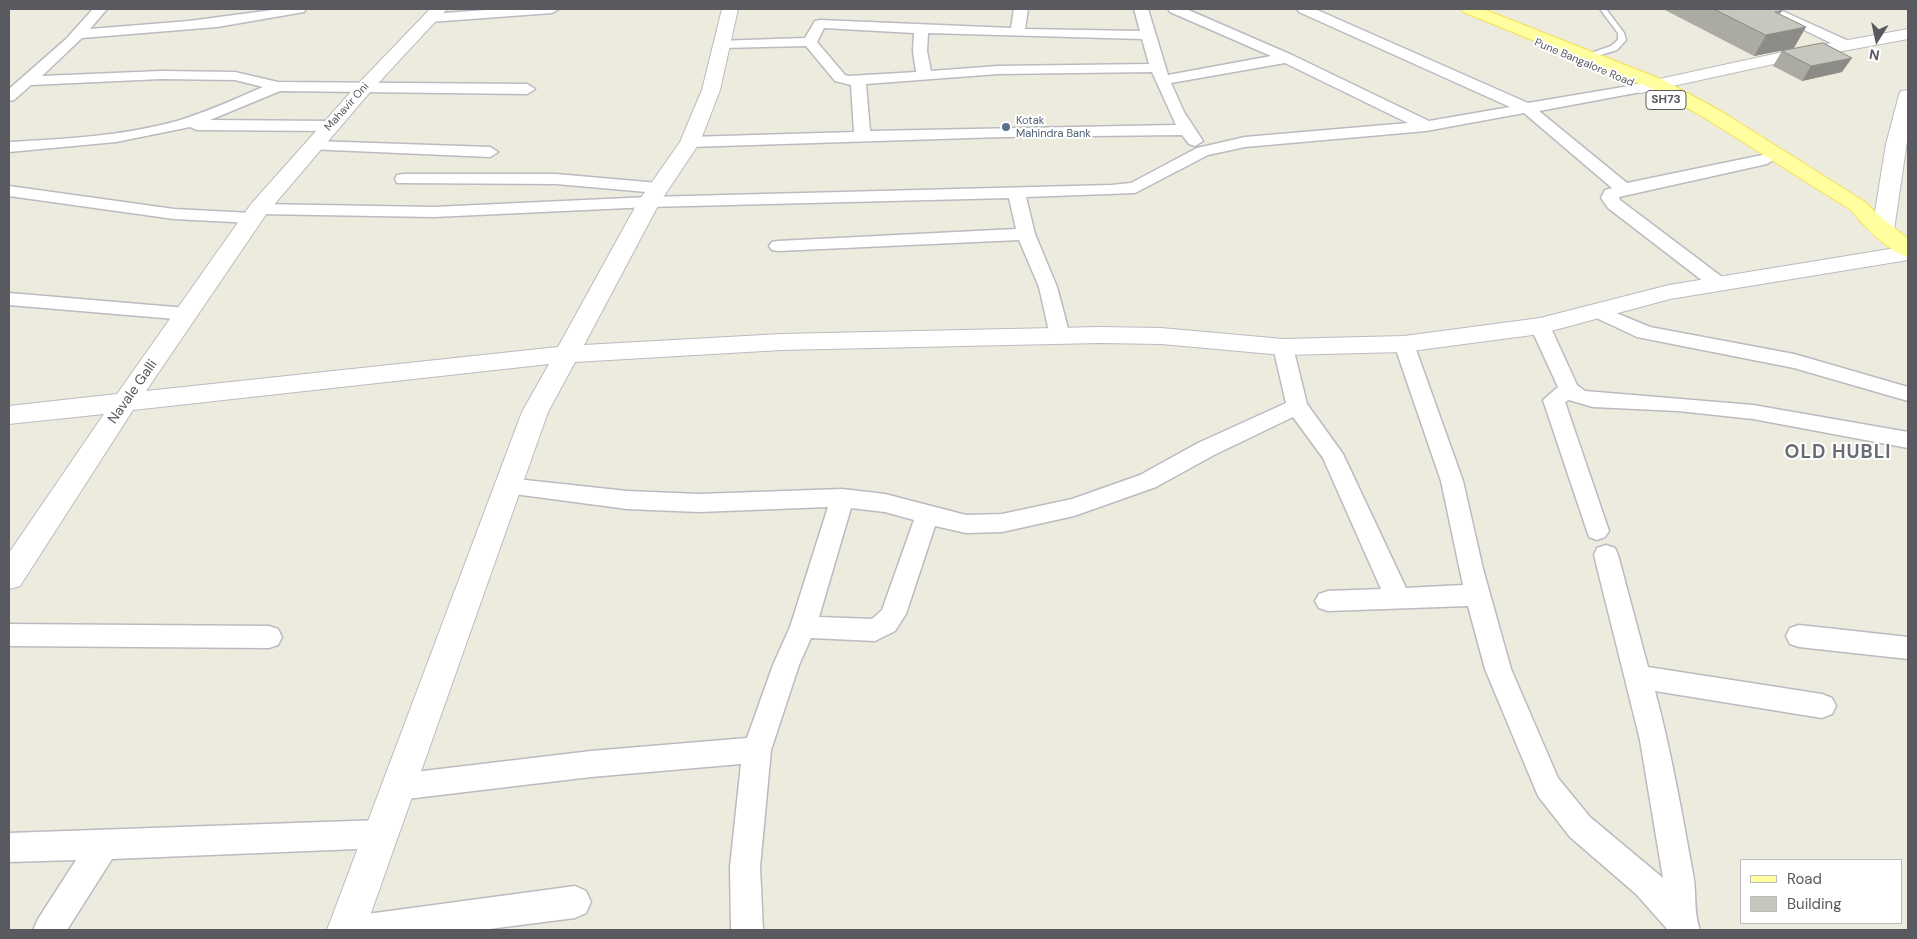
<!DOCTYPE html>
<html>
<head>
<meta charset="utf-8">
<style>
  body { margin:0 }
  #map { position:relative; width:1917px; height:939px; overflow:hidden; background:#ecebde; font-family:"DM Sans",sans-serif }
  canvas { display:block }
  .frame { position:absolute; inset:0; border:10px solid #585a60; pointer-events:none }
  .legend { position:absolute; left:1740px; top:859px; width:162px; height:65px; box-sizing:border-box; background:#fff; border:1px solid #bcbdbf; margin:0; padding:6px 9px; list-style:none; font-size:15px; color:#585a60 }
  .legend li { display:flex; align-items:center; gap:10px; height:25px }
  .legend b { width:25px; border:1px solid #bcbdbf }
  .north { position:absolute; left:1852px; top:15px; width:50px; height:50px; -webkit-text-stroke:4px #fff; paint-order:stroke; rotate:190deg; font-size:14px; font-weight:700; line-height:20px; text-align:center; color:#585a60 }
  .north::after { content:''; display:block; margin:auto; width:18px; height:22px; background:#585a60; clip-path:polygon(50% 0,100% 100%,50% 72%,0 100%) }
</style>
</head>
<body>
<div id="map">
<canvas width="1917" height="939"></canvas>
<div class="frame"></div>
<ul class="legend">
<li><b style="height:6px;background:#ffffa0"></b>Road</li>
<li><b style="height:14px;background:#c8c7be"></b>Building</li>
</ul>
<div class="north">N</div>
</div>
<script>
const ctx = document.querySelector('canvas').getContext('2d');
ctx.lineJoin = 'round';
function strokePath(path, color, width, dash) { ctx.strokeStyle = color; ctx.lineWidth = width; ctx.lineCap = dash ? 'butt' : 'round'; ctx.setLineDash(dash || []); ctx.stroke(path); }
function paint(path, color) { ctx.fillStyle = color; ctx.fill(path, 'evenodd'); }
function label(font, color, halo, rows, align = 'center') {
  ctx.font = font + ' "DM Sans",sans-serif'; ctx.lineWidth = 4; ctx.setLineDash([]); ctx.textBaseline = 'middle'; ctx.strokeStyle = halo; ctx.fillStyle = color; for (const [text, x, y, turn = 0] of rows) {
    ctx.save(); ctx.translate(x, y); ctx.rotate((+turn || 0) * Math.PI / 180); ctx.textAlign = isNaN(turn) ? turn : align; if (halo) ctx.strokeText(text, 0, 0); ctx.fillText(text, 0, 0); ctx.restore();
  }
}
const service = new Path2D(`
  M 1600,9 L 1606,9 L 1624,33 L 1626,40 L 1617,50 L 1591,58 L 1588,58 L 1588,54 L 1611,46 L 1618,40 L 1618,33 Z`);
const minor = new Path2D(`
  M 93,9 L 107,9 L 90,29 L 189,21 L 280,9 L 306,9 L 304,12 L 217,27 L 82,38 L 42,76 L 161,71 L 235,72 L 278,82 L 527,84 L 535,89 L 527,94 L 280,91 L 210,120 L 331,121 L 339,126 L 331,131 L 197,130 L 190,127 L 116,142 L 9,152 L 9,142 C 65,139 123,136 177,121 C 207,112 235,99 263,87 L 235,80 L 161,79 L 31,85 L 14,100 L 9,101 L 9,89 L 66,39 Z
  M 500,9 L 559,9 L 552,13 L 430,22 L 423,18 L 430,14 Z
  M 1014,9 L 1028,9 L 1025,29 L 1140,31 L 1134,9 L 1148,9 L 1168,75 L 1271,56 L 1170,12 L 1168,9 L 1186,9 L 1292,55 L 1429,121 L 1510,107 L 1299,12 L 1297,9 L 1315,9 L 1528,103 L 1641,84 L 1646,85 L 1648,88 L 1646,91 L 1641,92 L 1539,111 L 1627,183 L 1767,154 L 1775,159 L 1767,164 L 1619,197 L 1620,200 L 1726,280 L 1728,284 L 1726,288 L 1712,288 L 1608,208 L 1601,198 L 1605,190 L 1612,188 L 1524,113 L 1426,131 L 1245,147 L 1208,155 L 1135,193 L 1026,197 L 1035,234 L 1057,287 L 1070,336 L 1067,341 L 1060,342 L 1053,341 L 1050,336 L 1039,287 L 1019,240 L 778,251 L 772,250 L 769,246 L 772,242 L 778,241 L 1016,229 L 1009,198 L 649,207 L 434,217 L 259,214 L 253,213 L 250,209 L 253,205 L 259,204 L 434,207 L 649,197 L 1111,185 L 1131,183 L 1197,148 L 1245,137 L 1408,123 L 1285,63 L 1171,83 L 1184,112 L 1203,141 L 1195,146 L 1189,144 L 1182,135 L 1001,137 L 690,147 L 682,142 L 690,137 L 854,132 L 851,85 L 835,81 L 806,46 L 722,48 L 715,44 L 717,41 L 805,38 L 815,21 L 820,20 L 1011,28 ZM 824,28 L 914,33 L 913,51 L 916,72 L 849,76 L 845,75 L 817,42 ZM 928,33 L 1142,39 L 1149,64 L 998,66 L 931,71 L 927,51 ZM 1152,72 L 1176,125 L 870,131 L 866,84 L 998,74 Z
  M 1761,9 L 1778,9 L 1851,42 L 1853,45 L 1846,49 L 1841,48 Z
  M 314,141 L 490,147 L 498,152 L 490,157 L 308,149 L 306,146 Z
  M 403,174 L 556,174 L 658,183 L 664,184 L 666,188 L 664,192 L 658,193 L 556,184 L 397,183 L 395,179 L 397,175 Z
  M 9,186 L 174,209 L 252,213 L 258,214 L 261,218 L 258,222 L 252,223 L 174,219 L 9,196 Z
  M 9,293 L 187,308 L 194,310 L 197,314 L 194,318 L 187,320 L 9,305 Z
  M 1597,305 L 1650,327 L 1794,354 L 1908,387 L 1908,401 L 1794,368 L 1637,337 L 1590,315 L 1587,311 L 1590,307 Z
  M 1540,320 L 1547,322 L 1550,326 L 1577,385 L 1585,391 L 1753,405 L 1908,432 L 1908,448 L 1753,419 L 1678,411 L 1593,407 L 1569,400 L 1565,402 L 1609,531 L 1605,537 L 1597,540 L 1589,537 L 1543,400 L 1558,387 L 1530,326 L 1533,322 Z
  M 1404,337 L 1411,339 L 1414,344 L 1463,481 L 1483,569 L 1511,669 L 1558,778 L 1590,817 L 1663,878 L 1640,740 L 1594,555 L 1597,548 L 1606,545 L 1615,548 L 1618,555 L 1648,667 L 1822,694 L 1832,698 L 1836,706 L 1832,714 L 1822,718 L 1655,691 C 1671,751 1682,813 1693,874 C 1697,893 1693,912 1700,930 L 1668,930 L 1636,894 L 1570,837 L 1538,796 L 1485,669 L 1468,606 L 1328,611 L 1319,608 L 1315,601 L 1319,594 L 1328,591 L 1381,589 L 1323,458 L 1293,417 L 1214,455 L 1156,487 L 1074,516 L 1002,532 L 966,533 L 935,526 L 906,614 L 895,631 L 875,641 L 811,638 L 799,665 L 771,750 L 760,867 L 763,930 L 731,930 L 730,867 L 741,764 L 591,777 L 398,800 L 388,796 L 384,787 L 388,778 L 398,774 L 591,751 L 747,738 L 773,665 L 790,627 L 828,507 L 699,512 L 627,509 L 499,492 L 496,486 L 499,480 L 507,478 L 627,491 L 699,494 L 842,489 L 885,494 L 966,515 L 1002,514 L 1072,499 L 1140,475 L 1198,443 L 1286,403 L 1273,347 L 1276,342 L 1283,340 L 1290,342 L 1293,347 L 1307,404 L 1343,454 L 1406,588 L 1463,585 L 1441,481 L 1394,344 L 1397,339 ZM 851,508 L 885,512 L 914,520 L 882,610 L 872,619 L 819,617 Z
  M 9,624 L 269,626 L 278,629 L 282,637 L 278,645 L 269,648 L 9,646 Z
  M 1799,625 L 1908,637 L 1908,659 L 1799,647 L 1790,644 L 1786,636 L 1790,628 Z
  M 381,820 L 391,824 L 396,834 L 391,844 L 381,848 L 112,859 L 67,930 L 33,930 L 38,919 L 76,860 L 9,862 L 9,833 Z
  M 575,886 L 586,891 L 591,902 L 586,913 L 575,918 L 481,930 L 351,930 L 356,919 L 367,914 Z`);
const tertiary = new Path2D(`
  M 430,9 L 447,9 L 370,92 L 267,213 L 146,391 L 558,347 L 638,202 L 680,142 L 702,90 L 722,9 L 738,9 L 720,90 L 700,142 L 660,202 L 584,345 L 781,334 L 1100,327 L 1161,328 L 1283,339 L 1404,336 L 1540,318 L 1669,285 L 1908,246 L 1908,260 L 1670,299 L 1540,334 L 1404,352 L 1283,355 L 1161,344 L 1100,343 L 781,350 L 575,362 L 548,412 L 365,930 L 327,930 L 522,412 L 549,364 L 133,410 L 20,586 L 9,589 L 9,553 L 104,414 L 9,424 L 9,406 L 117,394 L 251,204 L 358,84 Z`);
const secondary = new Path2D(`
  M 1908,29 L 1908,39 L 1783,62 L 1641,93 L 1635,92 L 1632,88 L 1635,84 L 1641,83 L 1783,52 Z
  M 1908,90 L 1908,134 L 1894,230 L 1891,235 L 1883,237 L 1875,235 L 1872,230 L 1886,144 L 1899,95 L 1901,91 Z`);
const primary = new Path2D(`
  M 1461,9 L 1483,9 L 1663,80 L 1719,110 L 1865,202 L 1877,214 L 1908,239 L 1908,257 C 1890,253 1863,225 1851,210 L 1705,118 L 1651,88 L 1463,12 Z`);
strokePath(service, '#babbc1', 3);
strokePath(minor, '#babbc1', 3);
strokePath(tertiary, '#babbc1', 2);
strokePath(secondary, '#babcc3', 2);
strokePath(primary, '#f4e14f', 2);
paint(service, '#fff');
paint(minor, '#fff');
paint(tertiary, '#fff');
paint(secondary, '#fff');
paint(primary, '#ffffa0');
paint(new Path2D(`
  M 1663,9 L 1778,9 L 1782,11 L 1780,14 L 1794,48 L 1754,56 Z
  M 1782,51 L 1842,72 L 1802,81 L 1773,66 Z`), '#acaba3');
paint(new Path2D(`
  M 1806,27 L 1794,48 L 1754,56 L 1766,35 Z
  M 1852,58 L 1842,72 L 1802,81 L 1811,66 Z`), '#8c8b85');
const building = new Path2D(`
  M 1714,9 L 1778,9 L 1782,11 L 1775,12 L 1806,27 L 1766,35 Z
  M 1823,43 L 1852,58 L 1811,66 L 1782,51 Z`);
paint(building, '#c8c7be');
strokePath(building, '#8c8b85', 1);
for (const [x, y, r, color] of [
  [1006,127,5,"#5c6f8a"]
]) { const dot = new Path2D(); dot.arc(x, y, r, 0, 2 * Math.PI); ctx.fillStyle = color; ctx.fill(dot); strokePath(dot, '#fff', 2); }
label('11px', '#585a60', '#fff', [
  ["Pune Bangalore Road",1584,63,23],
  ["Mahavir Oni",347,107,-48]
]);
label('11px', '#4e5e75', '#fff', [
  ["Kotak",1016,121],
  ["Mahindra Bank",1016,134]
], 'left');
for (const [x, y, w] of [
  [1666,100,40]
]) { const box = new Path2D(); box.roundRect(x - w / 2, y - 9.5, w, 19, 4); ctx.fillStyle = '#fff'; ctx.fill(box); strokePath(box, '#585a60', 1); }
label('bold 12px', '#585a60', null, [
  ["SH73",1666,100]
]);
label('14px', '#585a60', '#fff', [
  ["Navale Galli",133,392,-55]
]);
ctx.letterSpacing = '1px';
label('bold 19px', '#696c72', '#fff', [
  ["OLD HUBLI",1838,453]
]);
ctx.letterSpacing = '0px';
</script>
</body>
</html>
